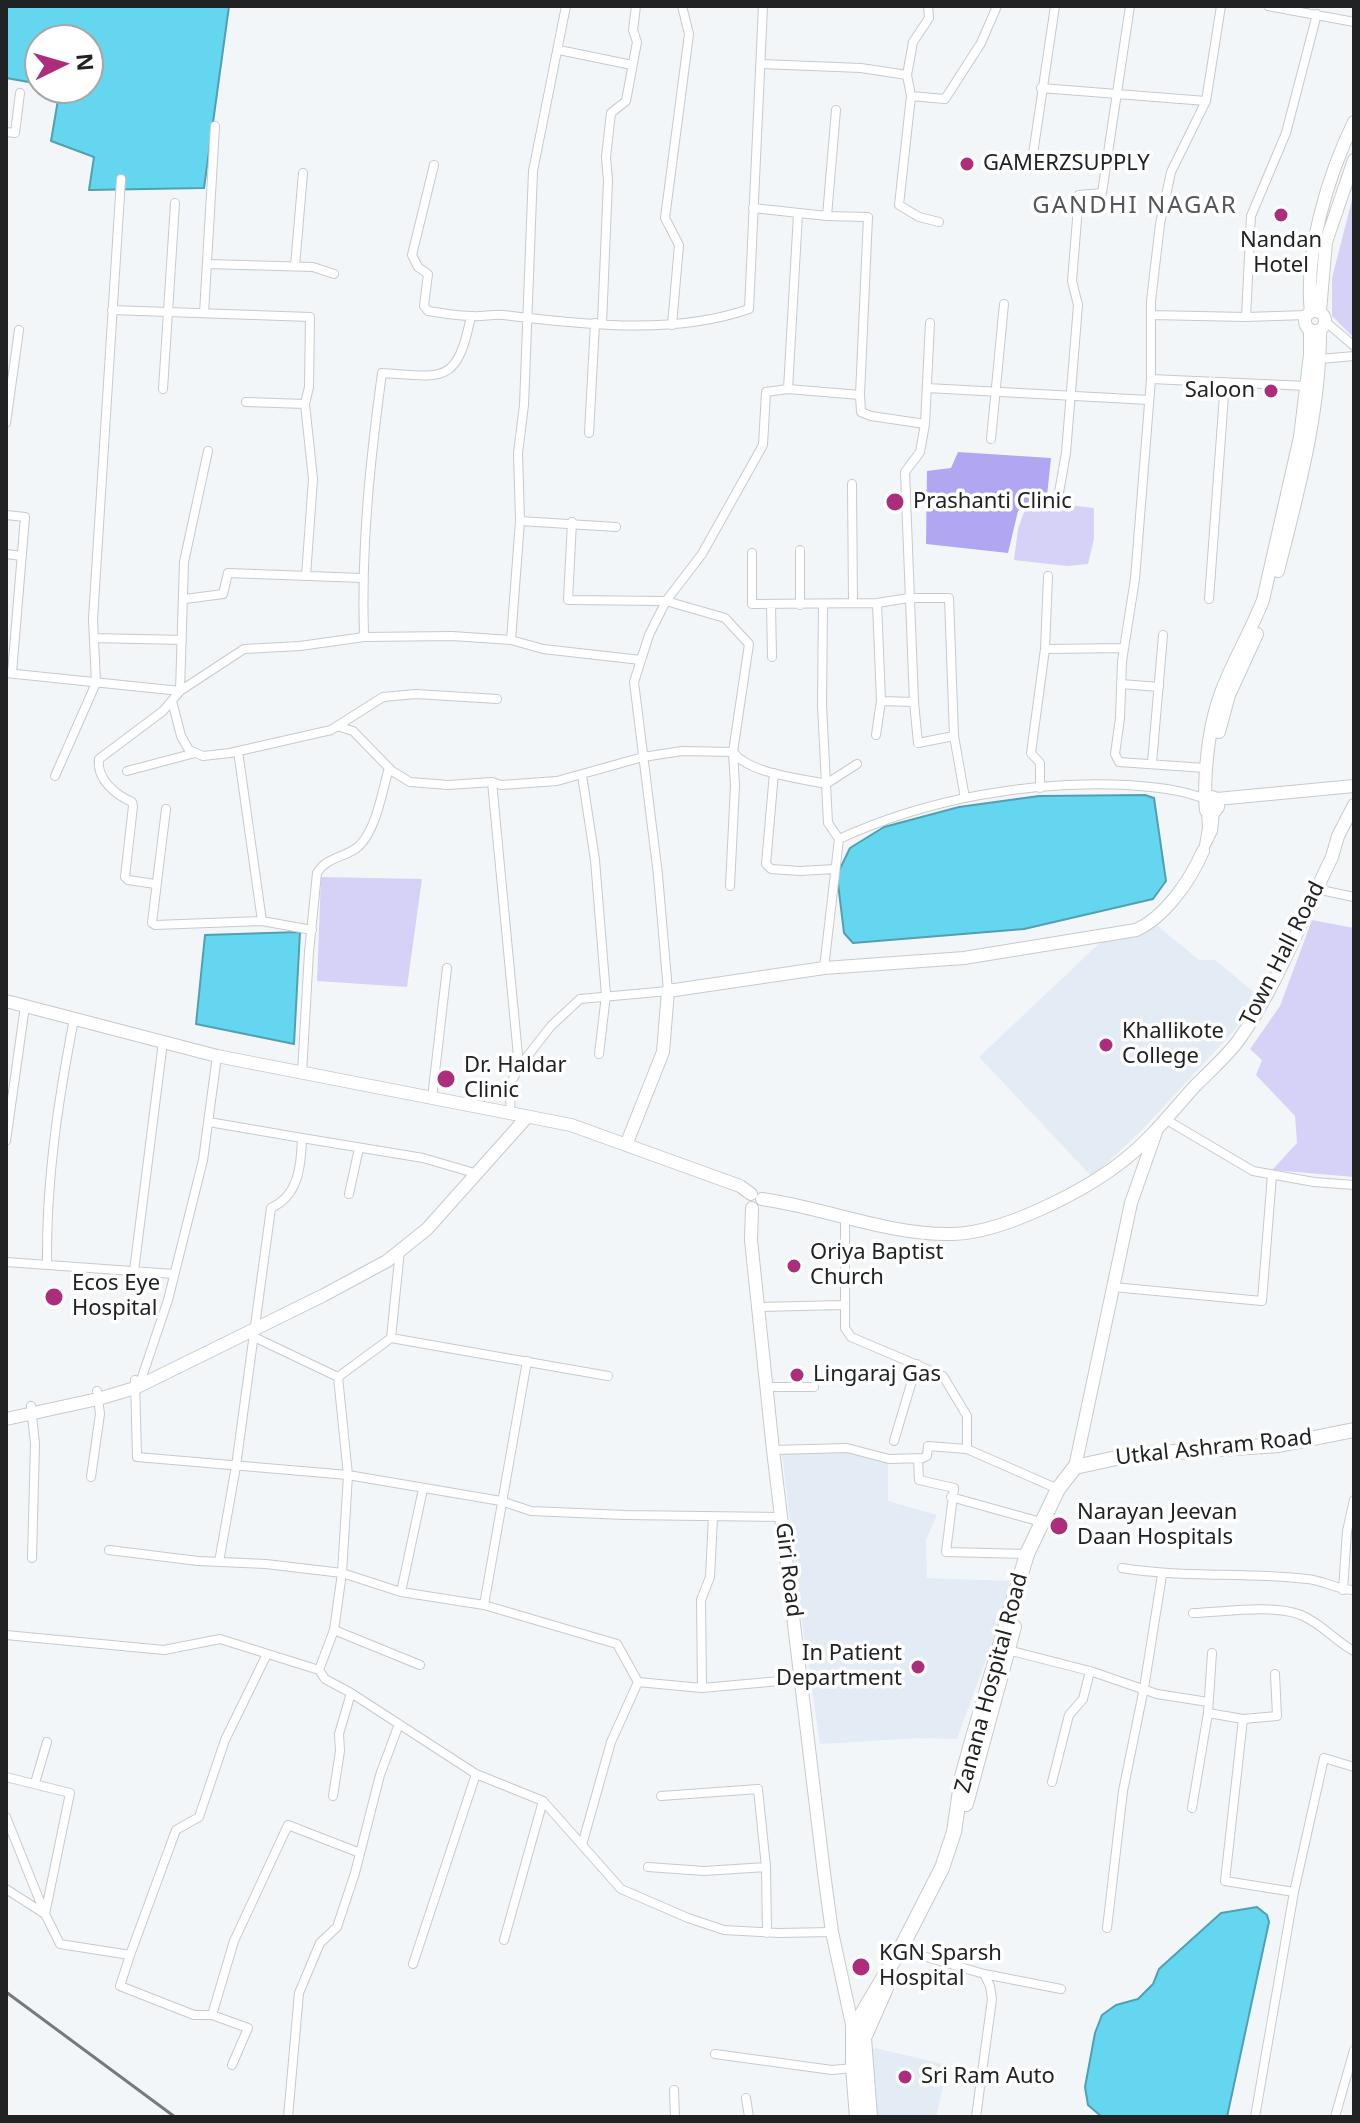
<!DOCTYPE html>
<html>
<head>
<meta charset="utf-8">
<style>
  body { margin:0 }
  #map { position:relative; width:1360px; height:2123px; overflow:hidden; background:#f3f6f9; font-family:"Noto Sans",sans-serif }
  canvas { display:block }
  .frame { position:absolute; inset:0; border:8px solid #212223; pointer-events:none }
  .north { position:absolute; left:24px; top:24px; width:80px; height:80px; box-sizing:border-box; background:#fff; border:2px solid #a6a7a7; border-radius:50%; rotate:85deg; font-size:22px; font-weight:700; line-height:32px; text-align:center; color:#212223 }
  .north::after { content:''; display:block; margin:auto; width:28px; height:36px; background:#ac2d7c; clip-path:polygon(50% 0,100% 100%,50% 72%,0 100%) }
</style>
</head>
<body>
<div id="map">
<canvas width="1360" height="2123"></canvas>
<div class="frame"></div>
<div class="north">N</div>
</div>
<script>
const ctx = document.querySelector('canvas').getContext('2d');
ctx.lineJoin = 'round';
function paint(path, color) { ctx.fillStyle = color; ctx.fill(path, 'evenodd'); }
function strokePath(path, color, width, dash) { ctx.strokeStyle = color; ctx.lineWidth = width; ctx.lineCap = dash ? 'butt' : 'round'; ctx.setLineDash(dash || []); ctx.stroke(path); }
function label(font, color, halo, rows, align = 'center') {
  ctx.font = font + ' "Noto Sans",sans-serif'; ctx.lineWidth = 7; ctx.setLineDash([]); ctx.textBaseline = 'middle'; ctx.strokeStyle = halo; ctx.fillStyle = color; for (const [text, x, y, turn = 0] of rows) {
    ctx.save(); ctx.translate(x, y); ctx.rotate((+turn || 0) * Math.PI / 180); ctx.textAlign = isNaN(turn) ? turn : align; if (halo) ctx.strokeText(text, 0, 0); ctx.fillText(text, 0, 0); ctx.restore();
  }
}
paint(new Path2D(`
  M 1154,923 L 1199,960 L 1215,960 L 1260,997 L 1232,1033 L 1142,1130 L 1092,1177 L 979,1057 L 1105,938 Z
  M 847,1450 L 888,1461 L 888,1501 L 937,1515 L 926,1540 L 927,1578 L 1010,1581 L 996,1632 L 957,1739 L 921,1738 L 820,1744 L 800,1608 L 782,1452 Z
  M 870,2047 L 948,2065 L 936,2117 L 869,2117 Z`), '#e3ebf4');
paint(new Path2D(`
  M 1354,192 L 1354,338 L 1332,316 L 1332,278 Z
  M 1044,502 L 1094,508 L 1094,539 L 1088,564 L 1067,566 L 1014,560 L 1018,529 L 1024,512 Z
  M 321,877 L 422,879 L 407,987 L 317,981 Z
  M 1312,920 L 1354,928 L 1354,1177 L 1272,1170 L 1297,1143 L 1295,1116 L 1256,1075 L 1262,1060 L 1250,1049 L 1280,1006 Z`), '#d6d2f7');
paint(new Path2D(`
  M 958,452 L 1051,458 L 1047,496 L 1018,511 L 1008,553 L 926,544 L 927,471 L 951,468 Z`), '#b1a6f2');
const water = new Path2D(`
  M 6,6 L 229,6 L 204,188 L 89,190 L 94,157 L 51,141 L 60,88 L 88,88 L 88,40 L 40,40 L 40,84 L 6,78 Z
  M 1145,795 L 1154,798 L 1166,881 L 1153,899 L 1024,929 L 853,943 L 844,933 L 837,875 L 850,848 L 884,827 L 959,807 L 1039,796 Z
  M 300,932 L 294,1044 L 196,1024 L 205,935 Z
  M 1257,1907 L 1267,1915 L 1269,1922 L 1227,2117 L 1102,2117 L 1088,2105 L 1085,2087 L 1095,2033 L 1102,2015 L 1116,2005 L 1138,1999 L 1153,1984 L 1159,1969 L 1221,1913 Z`);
paint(water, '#64d6f0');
strokePath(water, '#50a0b2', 2);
const street = new Path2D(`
  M 928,6 L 929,18 L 913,42 L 907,75 L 911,96 L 899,205 L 919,217 L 939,222
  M 1268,6 L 1354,22
  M 559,50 L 632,65
  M 761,64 L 861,68 L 907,75
  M 1041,88 L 1206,101
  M 911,96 L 945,99 L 981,43 L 997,6
  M 6,132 L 15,133 L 20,93
  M 1032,161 L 1055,6
  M 434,165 L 412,255 L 418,267 L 428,274 L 424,306 L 428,311 C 443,313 457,316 472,316 C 482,317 492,314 503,315 C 583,324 671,336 749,309 L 763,6
  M 753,208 L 827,216 L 868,217 L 860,395 L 861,412 L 871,416 L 925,424
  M 827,216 L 836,110
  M 207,264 L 313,267 L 334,274
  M 295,266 L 303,173
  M 112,310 L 310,317 L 309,387 L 305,404
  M 204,313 L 215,126
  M 1151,315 L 1246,317 L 1306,315
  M 1246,317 L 1251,216 L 1286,133 L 1317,14
  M 1326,322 L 1354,346
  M 602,324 L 608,181 L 606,157 L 611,113 L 626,101 L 637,42 L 633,30 L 636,6
  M 672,325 L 679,245 L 665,218 L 689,34 L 682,6
  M 1320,359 L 1354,356
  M 1151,379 L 1307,386
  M 927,388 L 1149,400
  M 163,389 L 175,203
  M 788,389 L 798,214
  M 246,402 L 305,404 L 313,479 L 306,576
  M 6,423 L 19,330
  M 589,433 L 595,323
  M 991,439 L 1004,304
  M 852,484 L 853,603
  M 1058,498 L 1066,453 L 1078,305 L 1072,281 L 1079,195 L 1102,193 L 1130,6
  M 6,515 L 25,517 L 12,673
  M 520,521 L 616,527
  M 572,522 L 568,600 L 666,601 L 725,618 L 749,644 L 733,752 L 735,785 L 730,886
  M 800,550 L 800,605
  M 752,553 L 752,604 L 877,603 L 909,598 L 949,598 L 954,736 L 965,798
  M 6,554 L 22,556
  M 185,599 L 223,594 L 228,573 L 362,578
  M 1209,599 L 1225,382
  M 877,603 L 881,701 L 914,702 L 918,743 L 954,736
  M 771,604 L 772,657
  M 823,604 L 822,705 L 826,784 L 828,823 L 839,839
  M 364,637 C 361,548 370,461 382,373 C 444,377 457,385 471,316
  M 94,638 L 182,640
  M 511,640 L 520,521 L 518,453 L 524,405 L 533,171 L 566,6
  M 1045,649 L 1124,648
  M 6,673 L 180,691
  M 1121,684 L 1159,687
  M 180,691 L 184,562 L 208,451
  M 172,701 L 181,736 L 189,750 L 203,756 L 230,753 L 331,730 L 383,697 L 416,694 L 497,699
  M 914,702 L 905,472 L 920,452 L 925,424 L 930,323
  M 337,726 L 353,731 L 392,771 L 410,782 L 448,785 L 492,782 L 501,785 L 557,781 L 643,757 L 682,751 L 733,752 C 750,774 799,778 826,784 L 857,764
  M 876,735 L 881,701
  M 238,751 L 262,921
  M 1152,763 L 1163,635
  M 1205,768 L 1119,762 L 1115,754 L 1120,718 L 1122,661 L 1135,579 L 1151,379 L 1151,301 L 1160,224 L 1171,172 L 1206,101 L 1221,6
  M 127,771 L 195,753
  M 774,773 L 766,864 L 771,869 L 800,871 L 834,869
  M 582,775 L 595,860 L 606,995 L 599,1054
  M 55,776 L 96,683 L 93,619 L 121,179
  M 492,782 L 519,1066
  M 1040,788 L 1040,763 L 1031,753 L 1045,649 L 1048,576
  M 166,809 L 152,923 L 155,925 L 262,921 L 312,930
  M 1203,851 L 1213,831 L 1215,811
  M 1203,851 L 1207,828 L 1206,810
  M 155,884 L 128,880 L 125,877 L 133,806 L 132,802 C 116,795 96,779 99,759 L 163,711 L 180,691 L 244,649 L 300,646 L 364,637 L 452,636 L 511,640 L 543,649 L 641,660
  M 1316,889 L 1354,897
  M 824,968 L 839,839 C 926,799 1031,780 1127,785 C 1154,787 1180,789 1205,799
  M 302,1073 L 309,952 L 317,873 C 327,856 346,858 359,846 C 377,828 382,791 389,768
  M 432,1098 L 447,968
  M 510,1114 L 511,1083 L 519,1067 L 551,1026 L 580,999 L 668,991 L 658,875 L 634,682 L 649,635 L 666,601 L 702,554 L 763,445 L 766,392 L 788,389 L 860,395
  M 1165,1119 L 1253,1171 L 1314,1182 L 1354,1185
  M 209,1122 L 302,1138
  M 6,1141 L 25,1006
  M 349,1194 L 359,1148
  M 845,1218 L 845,1328 L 851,1337 L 943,1376 L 967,1416 L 967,1449
  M 6,1262 L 174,1274
  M 47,1265 C 46,1181 58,1101 74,1019
  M 134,1271 L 163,1042
  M 1113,1287 L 1262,1301 L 1272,1175
  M 758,1307 L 844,1305
  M 254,1337 L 338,1377
  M 391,1338 L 608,1376
  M 142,1377 L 168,1300 L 203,1160 L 217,1056
  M 338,1377 L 391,1338 L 400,1250
  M 135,1380 L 137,1457 L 348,1475 L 501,1501 L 531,1511 L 625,1515 L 781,1517
  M 767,1387 L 814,1387
  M 31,1406 L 35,1444 L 32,1558
  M 894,1441 L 917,1364
  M 773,1450 L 847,1448 L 889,1459 L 923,1458 L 927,1456 L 928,1446 L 967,1449 L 1058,1489
  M 918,1459 L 919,1480 L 954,1488 L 946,1552 L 1027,1554
  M 91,1477 L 100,1414 L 97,1391
  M 951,1497 L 1041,1522
  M 109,1550 L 198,1561 L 266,1564 L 342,1573 L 401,1592 L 484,1605 L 617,1644 L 638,1682 L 702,1688 L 802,1679
  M 219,1562 L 236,1466 L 271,1208 C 299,1195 301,1166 302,1138 L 423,1158 L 471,1172
  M 1122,1568 C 1183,1578 1245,1572 1307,1579 C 1323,1580 1337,1590 1354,1590
  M 1343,1590 L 1347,1531 L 1354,1500
  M 401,1592 L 423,1489
  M 484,1605 L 527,1361
  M 1193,1613 C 1224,1612 1273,1604 1301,1615 C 1321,1623 1335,1641 1354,1651
  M 334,1630 L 420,1665
  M 6,1635 L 164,1650 L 220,1639 L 319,1670 L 325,1679 L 351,1693 L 476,1774 L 543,1801 L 621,1889 L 688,1918 L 724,1930 L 779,1933 L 832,1932
  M 1008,1650 L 1090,1671 L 1157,1694 L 1208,1702
  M 319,1670 L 334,1630 L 342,1573 L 348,1475 L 338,1377
  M 702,1688 L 701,1600 L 710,1577 L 713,1517
  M 1208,1713 L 1243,1719 L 1277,1716 L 1275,1674
  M 1243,1719 L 1225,1881 L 1294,1892
  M 6,1777 L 70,1793 L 45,1914 L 6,1889
  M 1052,1782 L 1069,1715 L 1083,1699 L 1090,1671
  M 35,1783 L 47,1742
  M 333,1796 L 340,1751 L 339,1734 L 351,1693
  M 661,1796 L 758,1789 L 766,1867 L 767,1933
  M 1192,1808 L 1208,1713 L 1212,1653
  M 6,1817 L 45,1914 L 60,1944 L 130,1955 L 176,1830 L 199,1817 L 225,1740 L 267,1654
  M 582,1845 L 611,1742 L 638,1682
  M 648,1867 L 704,1871 L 766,1867
  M 1107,1928 L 1123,1791 L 1144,1688 L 1162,1575
  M 504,1940 L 543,1801
  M 910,1952 L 984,1974 L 1061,1989
  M 130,1955 L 120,1986 L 194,2015 L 212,2015
  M 413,1964 L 476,1774
  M 715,2054 L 832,2070 L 853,2068
  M 232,2065 L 248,2028 L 212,2015 L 234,1941 L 288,1825 L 360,1853
  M 674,2090 L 675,2117
  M 746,2098 L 749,2117
  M 288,2117 L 299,1993 L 320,1943 L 337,1927 L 355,1873 L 380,1775 L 399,1724
  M 976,2117 L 992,1999 L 990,1986 L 984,1974
  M 1255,2117 L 1294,1892 L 1324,1758 L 1354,1767
  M 1335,2117 L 1354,2050`);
const secondary = new Path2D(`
  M1305 321a10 10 0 1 1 20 0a10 10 0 1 1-20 0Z
  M 1320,311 L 1326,242 L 1354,160
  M 1311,312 C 1304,254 1328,175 1354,122
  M 1278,571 C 1298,492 1320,413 1320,331
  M 1219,732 L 1229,695 L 1257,634
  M 1205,799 C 1205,763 1209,724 1222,690 C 1234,659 1251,631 1263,600 L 1300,437 L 1310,355 L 1310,331
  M 1217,799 L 1218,807 L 1215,811 L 1206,810 L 1205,799 L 1212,797 L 1217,799 L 1354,786
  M 6,1001 L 217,1056 L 571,1125 L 740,1186 L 751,1194
  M 626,1145 L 663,1052 L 668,991 L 824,968 L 964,958 L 1136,930 C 1165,917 1190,881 1203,851
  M 762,1199 C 822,1207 891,1236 953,1234 C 1003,1233 1085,1191 1124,1160 C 1151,1139 1173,1110 1196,1085 C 1210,1071 1226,1057 1238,1041 C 1277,987 1303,916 1332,857 L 1338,836 L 1354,805
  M 752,1208 L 751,1240 L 773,1450 L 824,1873 L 832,1932 L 853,2029 L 857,2032
  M 6,1419 L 98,1399 L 135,1388 L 324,1295 L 387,1261 L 427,1229 L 527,1117
  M 1075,1467 L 1131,1203 L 1156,1132`);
const primary = new Path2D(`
  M 1075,1467 L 1130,1455 L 1279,1445 L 1354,1430
  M 966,1804 L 1014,1627
  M 857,2117 L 853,2068 L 853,2029 L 901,1948 L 942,1868 L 954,1832 L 962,1777 L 971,1744 L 1027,1554 L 1058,1489 L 1075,1467
  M 870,2117 L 864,2038 L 886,1988`);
strokePath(street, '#c7cacd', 10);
strokePath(secondary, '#c7cacd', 14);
strokePath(primary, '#c7cacd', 16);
strokePath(street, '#fff', 8);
strokePath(secondary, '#fff', 12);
strokePath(primary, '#fff', 14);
strokePath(new Path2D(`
  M 6,1992 L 175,2117`), '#77797b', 3);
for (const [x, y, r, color] of [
  [967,164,8,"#ac2d7c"],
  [1281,215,8,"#ac2d7c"],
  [1271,391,8,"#ac2d7c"],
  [895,502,10,"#ac2d7c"],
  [1106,1045,8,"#ac2d7c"],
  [446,1079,10,"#ac2d7c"],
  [794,1266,8,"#ac2d7c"],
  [54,1297,10,"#ac2d7c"],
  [797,1375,8,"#ac2d7c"],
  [1059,1526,10,"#ac2d7c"],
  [918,1667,8,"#ac2d7c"],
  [861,1967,10,"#ac2d7c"],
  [905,2077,8,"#ac2d7c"]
]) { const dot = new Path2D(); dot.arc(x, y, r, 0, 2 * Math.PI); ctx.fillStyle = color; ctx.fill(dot); strokePath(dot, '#fff', 3); }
label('22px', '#212223', '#fff', [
  ["GAMERZSUPPLY",983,164],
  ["Nandan",1281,241,"center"],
  ["Hotel",1281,266,"center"],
  ["Saloon",1255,391,"right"],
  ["Prashanti Clinic",913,502],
  ["Khallikote",1122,1032],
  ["College",1122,1057],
  ["Dr. Haldar",464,1066],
  ["Clinic",464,1091],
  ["Oriya Baptist",810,1253],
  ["Church",810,1278],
  ["Ecos Eye",72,1284],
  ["Hospital",72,1309],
  ["Lingaraj Gas",813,1375],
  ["Narayan Jeevan",1077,1513],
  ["Daan Hospitals",1077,1538],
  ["In Patient",902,1654,"right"],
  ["Department",902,1679,"right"],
  ["KGN Sparsh",879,1954],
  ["Hospital",879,1979],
  ["Sri Ram Auto",921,2077]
], 'left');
label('22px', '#212223', '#fff', [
  ["Town Hall Road",1283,954,-63],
  ["Utkal Ashram Road",1214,1448,-6],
  ["Giri Road",788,1570,83],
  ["Zanana Hospital Road",992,1683,-75]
]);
ctx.letterSpacing = '2px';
label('24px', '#545659', '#fff', [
  ["GANDHI NAGAR",1135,206]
]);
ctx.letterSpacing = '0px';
</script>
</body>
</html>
